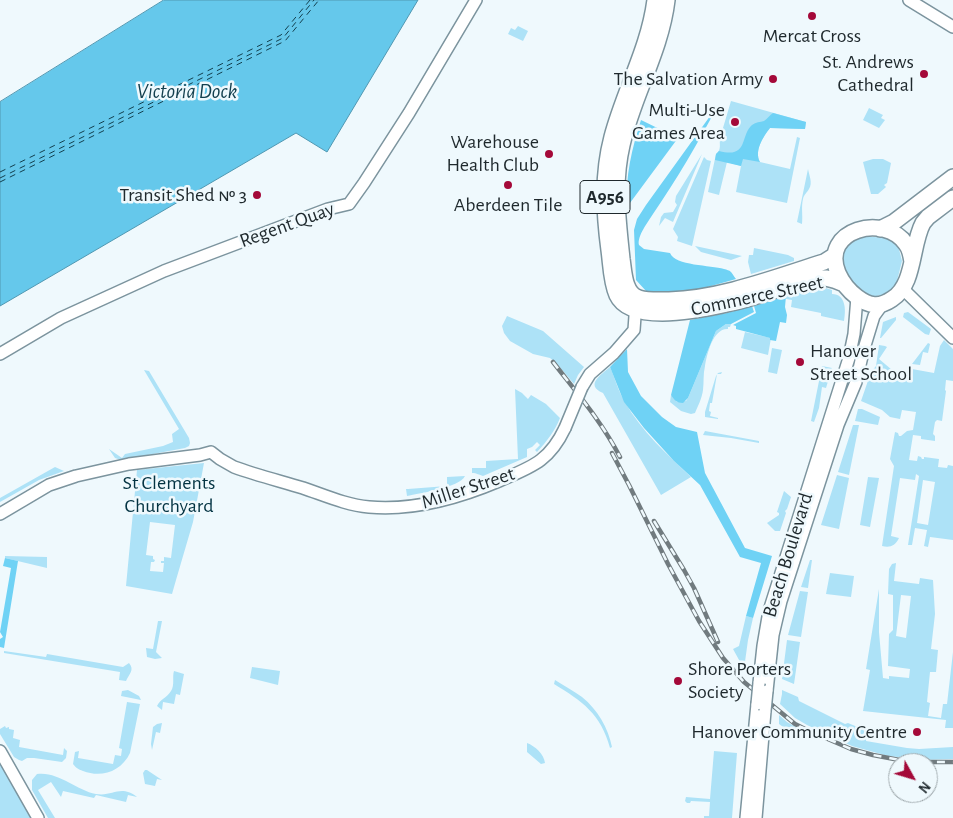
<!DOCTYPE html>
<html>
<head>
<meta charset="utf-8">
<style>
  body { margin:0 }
  #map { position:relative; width:953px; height:818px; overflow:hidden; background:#eff9fd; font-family:"Alegreya Sans",sans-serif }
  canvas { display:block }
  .north { position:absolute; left:888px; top:753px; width:50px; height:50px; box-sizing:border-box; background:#eff9fd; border:1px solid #9ca6aa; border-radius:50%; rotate:129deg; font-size:14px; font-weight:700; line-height:20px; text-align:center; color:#1f292d }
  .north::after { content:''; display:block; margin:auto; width:18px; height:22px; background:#a40939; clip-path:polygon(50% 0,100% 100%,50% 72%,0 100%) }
</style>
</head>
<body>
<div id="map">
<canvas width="953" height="818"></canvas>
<div class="north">N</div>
</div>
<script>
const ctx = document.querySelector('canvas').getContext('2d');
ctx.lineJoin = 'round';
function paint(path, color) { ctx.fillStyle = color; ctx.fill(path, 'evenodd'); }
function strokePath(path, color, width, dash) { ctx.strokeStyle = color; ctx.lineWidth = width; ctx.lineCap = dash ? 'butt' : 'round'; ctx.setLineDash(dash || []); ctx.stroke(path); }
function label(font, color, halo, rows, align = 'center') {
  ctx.font = font + ' "Alegreya Sans",sans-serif'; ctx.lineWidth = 5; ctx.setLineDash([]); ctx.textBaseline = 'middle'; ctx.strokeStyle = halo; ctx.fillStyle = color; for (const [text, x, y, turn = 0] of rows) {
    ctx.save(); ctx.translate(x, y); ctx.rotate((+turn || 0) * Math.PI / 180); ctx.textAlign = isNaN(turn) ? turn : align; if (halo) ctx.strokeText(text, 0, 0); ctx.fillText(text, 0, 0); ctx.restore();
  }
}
paint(new Path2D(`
  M 518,26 L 528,31 L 523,41 L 508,34 L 511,28 L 515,30 Z
  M 731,101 L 806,122 L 805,129 L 770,128 C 763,137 754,151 760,162 L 790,169 L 797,137 L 800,138 L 787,203 L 736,192 L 741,166 L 727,162 L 719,195 L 708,192 L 716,154 C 722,149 719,145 720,138 Z
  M 869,108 L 883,115 L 881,118 L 885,120 L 879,128 L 863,120 Z
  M 702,154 L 673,222 L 665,218 L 659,226 L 661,217 L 664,213 L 673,212 L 677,205 L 675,202 L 676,196 Z
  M 704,157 L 707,160 L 711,161 L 692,246 L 677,241 L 678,237 L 673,229 Z
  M 873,159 L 883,159 L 891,163 L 887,183 L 884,185 L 886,187 L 878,194 L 871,194 L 863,162 Z
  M 808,169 C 809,175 813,183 809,189 C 807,193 804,194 803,199 C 801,207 803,215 802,224 L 797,222 Z
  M 862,236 L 886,238 L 894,243 L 899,249 L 902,261 L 897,281 L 893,289 L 883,295 L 870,297 L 862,294 L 844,274 L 841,250 L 844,244 Z
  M 695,246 L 742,256 L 731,260 L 701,252 Z
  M 754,248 L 788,255 L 794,258 L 794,261 L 751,274 L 748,262 L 749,255 L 753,255 Z
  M 818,287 L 823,287 L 832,290 L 832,294 C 846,294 846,310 844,321 L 821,316 L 821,313 L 791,307 L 792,300 L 786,299 L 786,296 Z
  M 908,312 L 931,329 L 929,335 L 925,334 L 903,317 L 904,313 Z
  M 507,316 L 543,331 L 584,367 L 578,375 L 574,384 L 558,365 L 550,358 L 533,354 L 510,341 L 504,333 L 502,326 Z
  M 896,317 L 896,320 L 881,338 L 880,338 L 883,322 Z
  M 726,324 L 731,324 L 730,327 L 728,327 L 728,329 C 713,328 707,354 705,366 C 703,374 704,382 703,390 C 702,398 698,406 695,413 L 691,414 L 681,411 L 670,402 L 671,395 L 677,402 L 686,401 L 688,398 L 716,331 Z
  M 745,332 L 771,338 L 768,355 L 741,348 Z
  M 944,340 L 953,349 L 953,381 L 946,380 L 945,390 L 946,391 L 942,421 L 937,420 L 935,422 L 933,434 L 935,436 L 935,441 L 921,439 L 921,436 L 913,435 L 909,460 L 917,461 L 918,456 L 921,457 L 922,459 L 924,459 L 924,457 L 939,459 L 938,467 L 947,468 L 948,465 L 953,466 L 953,540 L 930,537 L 928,547 L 924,546 L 927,530 L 915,528 L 912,545 L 908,545 L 919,476 L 916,474 L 915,480 L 900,478 L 891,536 L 899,538 C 895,546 890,548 882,546 L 894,466 L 890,459 L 895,432 L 898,433 L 899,436 L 901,436 L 907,431 L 913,430 L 916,412 L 902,410 L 900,419 L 890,417 L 882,410 L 861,401 L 871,372 L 876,366 L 879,345 L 885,346 L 887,347 L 879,359 L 898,375 L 910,377 L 912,369 L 934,373 L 940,346 ZM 923,480 L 935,482 L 928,525 L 917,523 Z
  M 928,343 L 930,344 L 928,353 L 923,352 L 920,365 L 912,364 Z
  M 772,348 L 782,350 L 777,374 L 768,372 Z
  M 822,366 L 832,368 L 826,388 L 822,387 L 819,408 L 814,422 L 811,421 Z
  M 610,367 C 615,378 618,391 625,402 C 641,431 668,455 691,477 L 661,495 L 603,393 C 584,385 602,374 610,367 Z
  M 144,370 L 149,371 L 189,438 L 190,443 L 189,446 L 185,448 L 121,460 L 115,458 L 109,449 L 122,458 L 125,454 L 163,446 L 173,442 L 172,434 L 179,429 Z
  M 722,372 L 721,374 L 717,374 L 712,403 L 710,403 L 709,411 L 711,412 L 710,416 L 718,418 L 718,419 L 705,417 L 705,412 L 716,376 L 718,373 Z
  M 515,389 L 522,393 L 528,399 L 531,395 L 546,404 L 560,418 C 555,431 547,441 537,452 L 535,450 L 540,445 L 537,442 L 532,447 L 527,449 L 527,457 L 483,476 C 479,475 477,473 472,473 L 472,468 L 486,468 L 486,461 L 518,459 Z
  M 858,409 L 862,409 L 880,417 L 878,425 L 855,421 Z
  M 853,425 L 859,425 L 849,475 L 838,472 Z
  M 705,431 L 759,441 L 759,443 L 731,438 L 703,435 Z
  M 204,463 L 193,522 L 176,580 L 172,594 L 126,586 L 137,470 ZM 150,522 L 175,525 L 171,558 L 164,557 L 164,561 L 161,561 L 161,563 L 164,563 L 163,572 L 150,571 L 151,562 L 154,562 L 155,560 L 153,559 L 153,556 L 146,555 Z
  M 55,467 L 64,471 L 39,480 L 0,502 L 0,498 Z
  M 837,475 L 849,478 L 839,529 L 821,525 Z
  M 465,476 C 459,488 420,493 407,496 L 406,489 L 408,489 L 447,486 L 447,477 Z
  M 868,477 L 879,478 L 870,527 L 860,525 Z
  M 784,491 L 791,497 L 787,509 L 785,511 L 786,513 L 780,531 L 775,531 L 767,523 L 779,515 L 779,513 L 777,512 Z
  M 5,556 L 47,557 L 47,568 L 5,558 Z
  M 810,560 L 812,560 L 808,588 L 801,587 Z
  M 896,563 L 894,581 L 919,584 L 920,578 L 933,580 L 935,614 L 931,649 L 938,650 L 936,672 L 930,672 L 927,702 L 930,703 L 928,716 L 941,718 L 943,704 L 947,704 L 953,652 L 953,728 L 945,728 L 946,720 L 863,711 L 870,670 L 866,669 L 879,589 L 879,632 L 883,678 L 889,679 L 889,676 L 909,678 L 910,669 L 888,666 L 889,634 L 893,630 L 893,595 L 888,594 L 889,569 L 892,564 ZM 901,595 L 911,596 L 906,638 L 896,636 Z
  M 830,573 L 854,576 L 851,597 L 826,594 Z
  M 800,591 L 808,592 L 801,637 L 788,635 Z
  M 746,616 L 753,618 L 748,640 L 744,669 L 733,649 L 739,646 Z
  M 158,621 L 162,621 L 156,652 L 162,658 L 155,659 L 147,657 L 146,648 L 153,649 Z
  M 787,640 L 800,642 L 794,684 L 782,679 Z
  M 4,651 L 46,657 L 47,654 L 123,667 L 129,663 C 135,670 129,674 126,681 L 119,680 L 120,672 L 4,653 Z
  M 252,667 L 280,671 L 278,685 L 250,678 Z
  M 174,671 L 184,674 L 180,695 L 176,694 L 174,704 L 163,702 L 162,710 L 157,706 C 160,699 167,698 171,691 C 175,685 172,677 174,671 Z
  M 555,680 C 564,686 574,691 582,697 C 598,710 608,728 612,747 L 610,748 C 601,714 582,701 554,684 Z
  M 128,690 L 139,696 L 141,700 L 121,696 L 122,691 Z
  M 782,690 L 798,697 L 799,701 L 845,724 L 848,723 L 867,731 L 866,741 L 907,748 L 919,749 L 953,747 L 953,759 L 920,760 L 907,758 L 888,756 L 852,746 L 807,725 L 795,718 L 780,704 L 782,694 Z
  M 127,702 L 140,704 L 130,753 C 121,772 101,778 83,771 C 78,769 76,768 73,764 L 75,752 L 79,751 L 78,758 L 113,764 L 115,755 L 121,756 L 122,749 L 119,748 Z
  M 779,715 L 787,722 L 806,733 L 805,736 L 787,727 L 786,729 L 779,724 Z
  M 162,723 L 160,733 L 156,732 L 152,750 L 151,744 L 153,727 L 157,724 Z
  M 5,726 L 6,728 L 9,727 L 9,729 L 14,730 L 13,738 L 20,740 L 19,747 L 63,755 L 64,748 L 67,751 L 66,758 L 62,762 L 34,758 L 27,758 L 22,761 L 19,760 L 14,757 L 0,734 L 0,729 Z
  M 527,743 C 535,746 544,754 545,763 L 541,764 L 527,752 Z
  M 714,751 L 737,753 L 732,818 L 704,818 L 704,816 L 709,816 L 710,802 L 691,801 L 690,803 L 687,803 L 685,801 L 686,797 L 710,799 Z
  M 0,763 L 33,818 L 0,818 Z
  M 145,770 L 147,770 L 162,780 L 157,779 L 155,786 L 145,784 L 143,773 Z
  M 37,774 C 58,771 76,790 96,794 C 113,797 120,784 137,797 L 128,795 L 126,802 L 96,795 L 94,798 L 63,791 L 61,797 L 51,782 L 38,790 L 55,818 L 48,818 L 32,790 L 32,780 Z`), '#ade2f7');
paint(new Path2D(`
  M 718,105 C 698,143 677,179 653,214 C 648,222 637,236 639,245 L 644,249 L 670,253 C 675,266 711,265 724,269 C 727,270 729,270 731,272 C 733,274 734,277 736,279 L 697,290 L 678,292 L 646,291 L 636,280 L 634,230 L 637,219 L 646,205 Z
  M 773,113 L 806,122 L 805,129 L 770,128 C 763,137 754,151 760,162 L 743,159 L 741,166 L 715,160 L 716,154 L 719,151 C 749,159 740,135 752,125 C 756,122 760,122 764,121 C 767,119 770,115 773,113 Z
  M 641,120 L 678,138 L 627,207 C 625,177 632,148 641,120 Z
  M 786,296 L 785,307 L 787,315 L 786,323 L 780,322 L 776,341 L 770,340 L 770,338 L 736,329 L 736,326 L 733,325 L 756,313 L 754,306 Z
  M 752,306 L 754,312 L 731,324 L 726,324 L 716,331 L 688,398 L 683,403 C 677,403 674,400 671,395 L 690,320 L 727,313 Z
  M 627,349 L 628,372 L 641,396 L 662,417 L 676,427 L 697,432 L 705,473 L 745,548 L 772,556 L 753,618 L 746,616 L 761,563 L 740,557 L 700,485 L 674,461 L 644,428 L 624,402 L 610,367 Z
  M 5,558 L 18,561 L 4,648 L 0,647 L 0,639 L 3,637 L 0,632 L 11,568 L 3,566 Z`), '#6fd2f5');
const water = new Path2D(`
  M 164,0 L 418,0 L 327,152 L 296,133 L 0,306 L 0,102 Z`);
paint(water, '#65c8eb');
strokePath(water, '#5098b2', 1);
strokePath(new Path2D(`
  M 0,172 L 281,35 L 310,0
  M 0,178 L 283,38 L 314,0
  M 0,182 L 285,41 L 319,0`), '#13404f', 1, [6, 5]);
const minor = new Path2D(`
  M 909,0 L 953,27
  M 903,289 L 953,338
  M 0,354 L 61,318 L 164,271 L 328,209 L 349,204 L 364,183 L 409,113 L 476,0
  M 582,387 L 590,374 L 614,353 L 634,330 L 636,302
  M 0,514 L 49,485 L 76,476 L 129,464 L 200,455 L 211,452 L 220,459 L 234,467 C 256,475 280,481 303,488 C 324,495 346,505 369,507 C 413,511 459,498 499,481 C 531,467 549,462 565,428
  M 759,683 L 763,646 L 769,611 L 849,358 L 854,334 L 857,297
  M 767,691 L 773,635 L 781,601 L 838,425 L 856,382 L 863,352 L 874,316 L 882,305
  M 0,751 L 38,818
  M 746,818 L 757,704
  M 756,818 L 765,711`);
const major = new Path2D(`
  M 655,0 C 649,48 624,91 612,137 C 602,175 604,212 609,250 C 611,264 611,282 617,295 C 631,325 701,310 727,304 C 747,300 766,293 785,287 C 798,283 812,277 826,278 C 832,279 838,281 844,284
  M 667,0 C 661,51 633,96 622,145 C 613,183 618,221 622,259 C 624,271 624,294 639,298 C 648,301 659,300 669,300 C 722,298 773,278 824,262 L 835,255
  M 880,229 L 894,222 L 953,177
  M 912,262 C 911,255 910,249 906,244 C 885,213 820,229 838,273 C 842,282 849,291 857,297 C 869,306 879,308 892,299 C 915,285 911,245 923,223 L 928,217 L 953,198`);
strokePath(minor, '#7c949e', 14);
strokePath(major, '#7c949e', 18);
strokePath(minor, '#fff', 11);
strokePath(major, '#fff', 15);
const rail = new Path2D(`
  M 553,362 C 577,393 602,422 620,457
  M 612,453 L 629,485 L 668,564 L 699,621 L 723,658 L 744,682 L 795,724 L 807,730 L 851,749 L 873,755 L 910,762 L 953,762
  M 654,521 L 684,570 L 694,588 L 718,642`);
strokePath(rail, '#717b7f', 4.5);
strokePath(rail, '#eff9fd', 2.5, [8]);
const minorBridge = new Path2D(`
  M 565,428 L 582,387
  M 757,704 L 759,683
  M 765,711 L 767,691`);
strokePath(minorBridge, '#7c949e', 14, []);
strokePath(minorBridge, '#fff', 11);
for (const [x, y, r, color] of [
  [812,16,5,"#a40939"],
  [924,74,5,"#a40939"],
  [773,79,5,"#a40939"],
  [735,122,5,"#a40939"],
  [549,154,5,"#a40939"],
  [508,185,5,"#a40939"],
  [257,195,5,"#a40939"],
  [800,362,5,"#a40939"],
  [678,681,5,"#a40939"],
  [917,732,5,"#a40939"]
]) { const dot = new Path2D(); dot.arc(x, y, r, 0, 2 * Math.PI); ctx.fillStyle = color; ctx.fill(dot); strokePath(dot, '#eff9fd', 2); }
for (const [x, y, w] of [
  [605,197,50]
]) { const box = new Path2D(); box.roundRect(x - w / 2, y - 16.5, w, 33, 4); ctx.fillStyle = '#eff9fd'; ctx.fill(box); strokePath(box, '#1f292d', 1); }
label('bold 19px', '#1f292d', null, [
  ["A956",605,197]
]);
label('20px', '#1f292d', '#eff9fd', [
  ["Mercat Cross",812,36,"center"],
  ["St. Andrews",914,62],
  ["Cathedral",914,85],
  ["The Salvation Army",763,79],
  ["Multi-Use",725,110],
  ["Games Area",725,133],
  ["Warehouse",539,142],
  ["Health Club",539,165],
  ["Transit Shed № 3",247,195],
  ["Aberdeen Tile",508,205,"center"],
  ["Hanover",810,351,"left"],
  ["Street School",810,374,"left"],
  ["Shore Porters",688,669,"left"],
  ["Society",688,692,"left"],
  ["Hanover Community Centre",907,732]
], 'right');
label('20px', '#1f292d', '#eff9fd', [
  ["Regent Quay",287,225,-20],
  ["Commerce Street",757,296,-12],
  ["Miller Street",468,488,-18],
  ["Beach Boulevard",788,555,-73]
]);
label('20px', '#033342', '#eff9fd', [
  ["St Clements",169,483],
  ["Churchyard",169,506]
]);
label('italic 21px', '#13404f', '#eff9fd', [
  ["Victoria Dock",187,92]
]);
</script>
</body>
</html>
